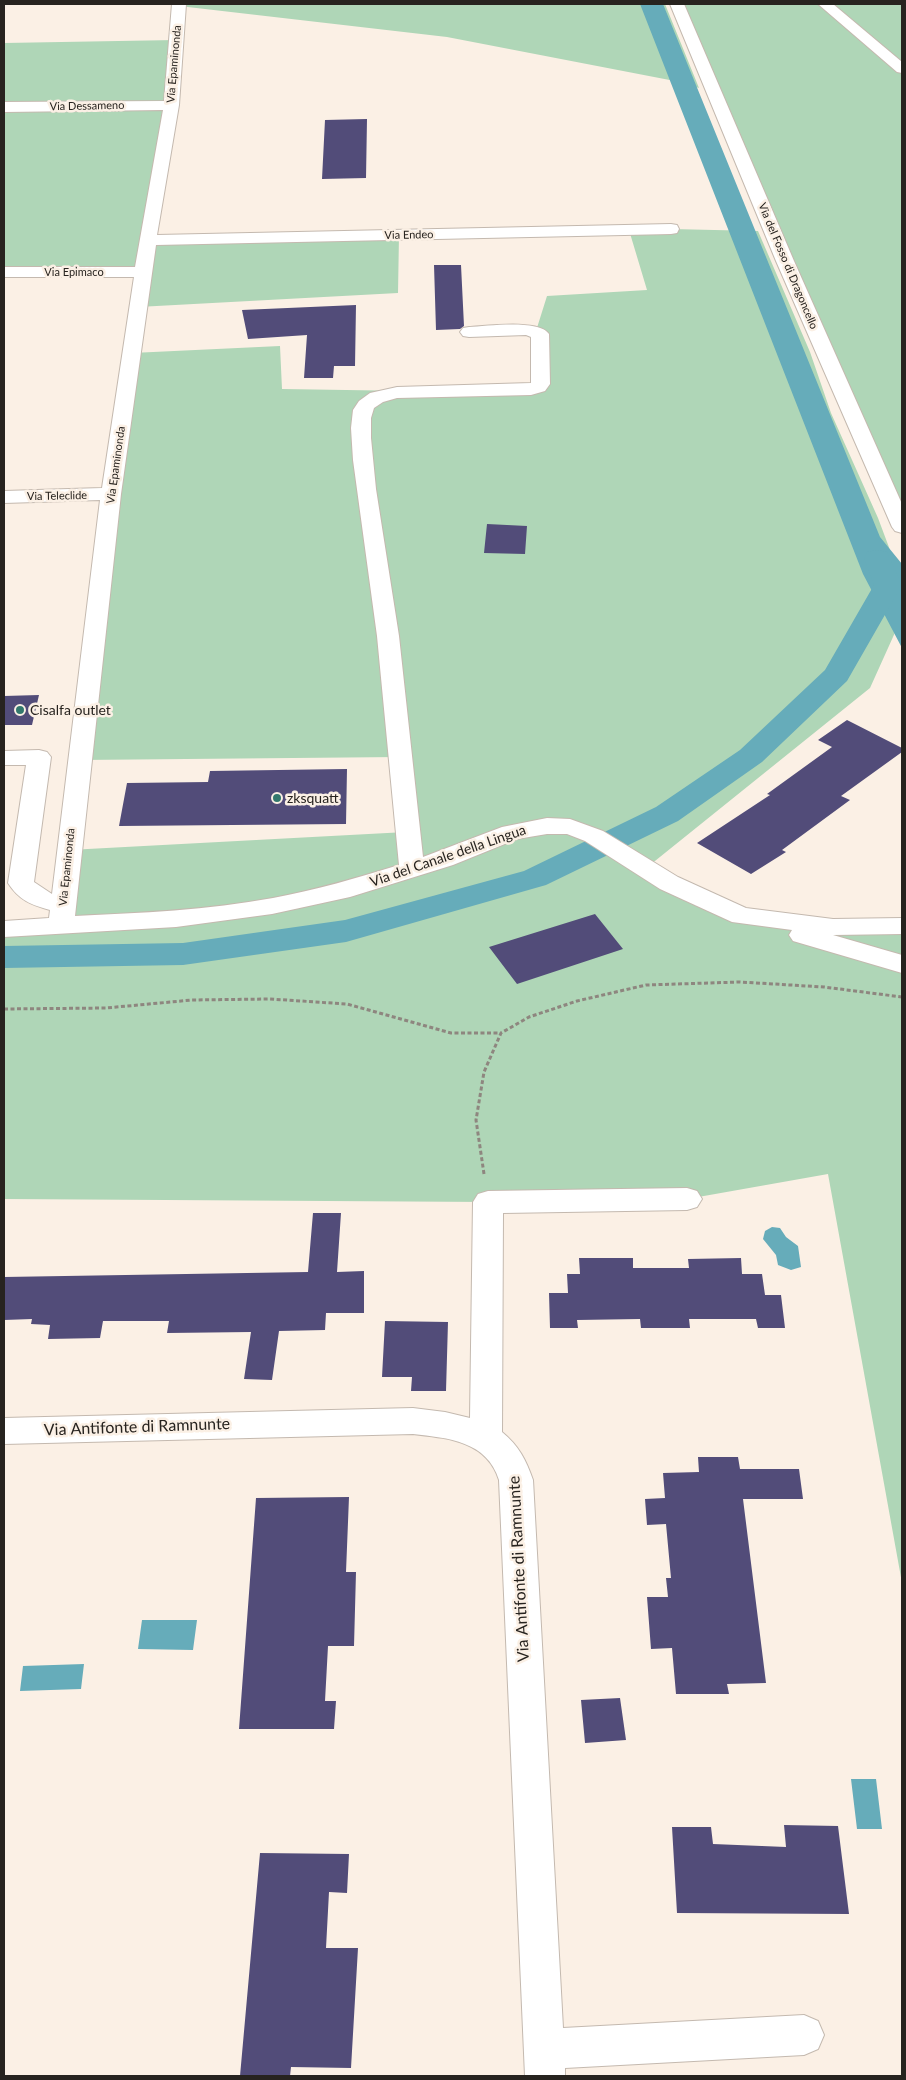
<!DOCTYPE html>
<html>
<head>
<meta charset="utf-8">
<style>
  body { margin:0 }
  #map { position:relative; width:906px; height:2080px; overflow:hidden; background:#fbf0e5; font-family:Lato,sans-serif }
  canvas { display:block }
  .frame { position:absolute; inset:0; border:5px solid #27231f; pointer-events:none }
</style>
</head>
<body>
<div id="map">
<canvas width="906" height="2080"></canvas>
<div class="frame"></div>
</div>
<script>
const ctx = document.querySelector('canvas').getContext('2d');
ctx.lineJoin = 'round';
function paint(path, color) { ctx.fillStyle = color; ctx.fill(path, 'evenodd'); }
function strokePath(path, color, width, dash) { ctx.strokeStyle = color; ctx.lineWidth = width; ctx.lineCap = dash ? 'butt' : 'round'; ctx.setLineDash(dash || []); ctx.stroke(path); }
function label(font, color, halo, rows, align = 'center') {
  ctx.font = font + ' Lato,sans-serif'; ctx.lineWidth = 5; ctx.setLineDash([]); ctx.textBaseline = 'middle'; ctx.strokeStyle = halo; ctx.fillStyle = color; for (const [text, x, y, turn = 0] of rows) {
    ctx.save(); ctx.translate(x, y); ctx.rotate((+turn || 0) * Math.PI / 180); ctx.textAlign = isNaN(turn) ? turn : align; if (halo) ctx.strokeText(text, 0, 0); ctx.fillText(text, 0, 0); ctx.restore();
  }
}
paint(new Path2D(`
  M 179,4 L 665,4 L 699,88 L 680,82 L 447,37 L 179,6 Z
  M 677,4 L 902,4 L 902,527 Z
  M 176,40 L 148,240 L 399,235 L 398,293 L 138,307 L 143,272 L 4,272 L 4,43 Z
  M 671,229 L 758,231 L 810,352 L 831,413 L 878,518 L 902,582 L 902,617 L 870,688 L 645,869 L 727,910 L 869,928 L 902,926 L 902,1583 L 828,1174 L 687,1199 L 488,1202 L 4,1199 L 4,928 L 61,927 L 69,850 L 406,832 L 399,757 L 80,760 L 132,353 L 280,346 L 282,389 L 410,391 L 541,384 L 536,331 L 547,296 L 647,290 L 629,230 Z`), '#afd6b7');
paint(new Path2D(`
  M 640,4 L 663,4 L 880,537 L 902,564 L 902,648 L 863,574 Z
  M 772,1227 L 780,1228 L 786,1237 L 798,1246 L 801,1267 L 791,1270 L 778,1265 L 776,1255 L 763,1239 L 765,1231 Z
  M 142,1620 L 197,1620 L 193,1650 L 138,1649 Z
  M 84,1664 L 81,1689 L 20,1691 L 23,1666 Z
  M 851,1779 L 876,1779 L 882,1829 L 857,1829 Z`), '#66acba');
paint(new Path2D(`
  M 877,550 L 887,552 L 902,585 L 847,681 L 762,762 L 678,821 L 546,885 L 346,942 L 183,965 L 4,968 L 4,946 L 183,943 L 345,920 L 524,871 L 656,807 L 740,750 L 825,670 L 874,585 L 864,558 L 867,552 Z`), '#66acba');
paint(new Path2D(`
  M 367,119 L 366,178 L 322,179 L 325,120 Z
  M 434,265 L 461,265 L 464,326 L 460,329 L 436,330 Z
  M 356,305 L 355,366 L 334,366 L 333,378 L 304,378 L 307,335 L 248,339 L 242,310 Z
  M 487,524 L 527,526 L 525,554 L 484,553 Z
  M 39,695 L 32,725 L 4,725 L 4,696 Z
  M 847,720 L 902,748 L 902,752 L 841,796 L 850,800 L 782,850 L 786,852 L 751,874 L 697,843 L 770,795 L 767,794 L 832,747 L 818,740 Z
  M 347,769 L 346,824 L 119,826 L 127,783 L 208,782 L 210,771 Z
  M 595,914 L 623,949 L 517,984 L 489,947 Z
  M 313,1213 L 341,1213 L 337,1272 L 364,1271 L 364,1313 L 326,1313 L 325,1330 L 279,1331 L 272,1380 L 244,1379 L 251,1332 L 167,1333 L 169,1321 L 103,1321 L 100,1338 L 48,1339 L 50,1325 L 31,1324 L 32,1319 L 4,1320 L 4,1277 L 308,1272 Z
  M 579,1258 L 633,1258 L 633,1268 L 689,1268 L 688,1259 L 741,1258 L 742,1274 L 762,1274 L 765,1295 L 781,1295 L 785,1328 L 758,1328 L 756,1319 L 689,1319 L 690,1328 L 641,1328 L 640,1319 L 577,1320 L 578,1328 L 550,1328 L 549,1293 L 568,1293 L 567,1274 L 580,1274 Z
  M 385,1321 L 448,1322 L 446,1391 L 411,1391 L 412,1377 L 382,1377 Z
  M 698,1457 L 738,1457 L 740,1469 L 799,1469 L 803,1499 L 743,1499 L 766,1683 L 727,1684 L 729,1694 L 676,1694 L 672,1648 L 651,1649 L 647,1597 L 668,1597 L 666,1578 L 671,1578 L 666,1524 L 647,1525 L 645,1499 L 665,1498 L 663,1473 L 699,1472 Z
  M 349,1497 L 346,1572 L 356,1572 L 354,1646 L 328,1646 L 325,1701 L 336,1701 L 334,1729 L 239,1729 L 256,1498 Z
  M 620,1698 L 626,1740 L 585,1743 L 581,1700 Z
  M 784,1825 L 838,1826 L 849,1914 L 677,1913 L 672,1827 L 711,1827 L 713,1844 L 786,1847 Z
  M 260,1853 L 349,1854 L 347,1893 L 329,1892 L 326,1948 L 358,1948 L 351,2068 L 291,2067 L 290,2076 L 240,2076 Z`), '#524c79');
const minor = new Path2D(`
  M 172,4 L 186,4 L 179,105 L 157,235 L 671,224 L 677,225 L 679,229 L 677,233 L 671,234 L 156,245 L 121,494 L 75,916 C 141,913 208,910 273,898 C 316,890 357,878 399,865 L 377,636 L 353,460 L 351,428 L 353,410 L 359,401 L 370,393 L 397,387 L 531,383 L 531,337 L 526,335 L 469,337 L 463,336 L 460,332 L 463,328 L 469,327 C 487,326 539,319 549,334 L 550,384 L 545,391 L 531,395 L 397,398 L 383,402 L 374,408 L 371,418 L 371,438 L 376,489 L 399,636 L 423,857 L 502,827 L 547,818 L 570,819 L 603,831 L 678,877 L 746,908 L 833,919 L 902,918 L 902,934 L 833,935 L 902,955 L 902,973 L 793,941 L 789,935 L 792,930 L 732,922 L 660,889 L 585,841 L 567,834 L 547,834 L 517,839 L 453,865 L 350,897 L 272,914 L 176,927 L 4,937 L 4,921 L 49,918 L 50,910 C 31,905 19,900 8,883 L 26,765 L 4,765 L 4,751 L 39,750 L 47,752 L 51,757 L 34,882 L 52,894 L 100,500 L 4,503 L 4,491 L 102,488 L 134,277 L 4,277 L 4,267 L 135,267 L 163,110 L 4,112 L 4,102 L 164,101 Z
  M 670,4 L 684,4 L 794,261 L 902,504 L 902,533 L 895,531 L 892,527 L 776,261 Z
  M 818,4 L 833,4 L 902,62 L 902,73 L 897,72 Z
  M 687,1188 L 697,1191 L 702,1199 L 697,1207 L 687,1210 L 503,1213 L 502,1432 C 519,1446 526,1460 533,1480 L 563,2028 L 804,2015 L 818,2021 L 824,2035 L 818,2049 L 804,2055 L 565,2068 L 565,2076 L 525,2076 L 499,1480 C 487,1441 448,1438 413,1434 L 4,1444 L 4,1418 L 413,1408 L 445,1412 L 470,1418 L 473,1202 L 478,1194 L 488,1191 Z`);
strokePath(minor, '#c4b9af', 2);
strokePath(new Path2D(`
  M 4,1009 L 106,1008 L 192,1000 L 270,999 L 347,1004 L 451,1033 L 501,1033
  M 484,1174 L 476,1120 L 484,1072 L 501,1033 L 529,1017 L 577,1001 L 646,985 L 740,982 L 824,987 L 902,997`), '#8e867f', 3, [4, 2.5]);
paint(minor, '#fff');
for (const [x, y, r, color] of [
  [20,710,5,"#33786d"],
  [277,798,5,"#33786d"]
]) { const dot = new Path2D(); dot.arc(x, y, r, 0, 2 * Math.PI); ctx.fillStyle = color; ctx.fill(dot); strokePath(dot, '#fbf0e5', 2); }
label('11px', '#27231f', '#fbf0e5', [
  ["Via Epaminonda",174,64,-85],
  ["Via Dessameno",87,106,-1],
  ["Via Endeo",409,235,-1],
  ["Via del Fosso di Dragoncello",788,266,67],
  ["Via Epimaco",74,272],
  ["Via Epaminonda",116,465,-82],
  ["Via Teleclide",57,496,-1],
  ["Via Epaminonda",67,867,-84]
]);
label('14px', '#27231f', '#fbf0e5', [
  ["Cisalfa outlet",30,710],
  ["zksquatt",287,798]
], 'left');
label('14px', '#27231f', '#fbf0e5', [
  ["Via del Canale della Lingua",448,856,-19]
]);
label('16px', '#27231f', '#fbf0e5', [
  ["Via Antifonte di Ramnunte",137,1427,-2],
  ["Via Antifonte di Ramnunte",519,1569,-93]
]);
</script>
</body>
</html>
